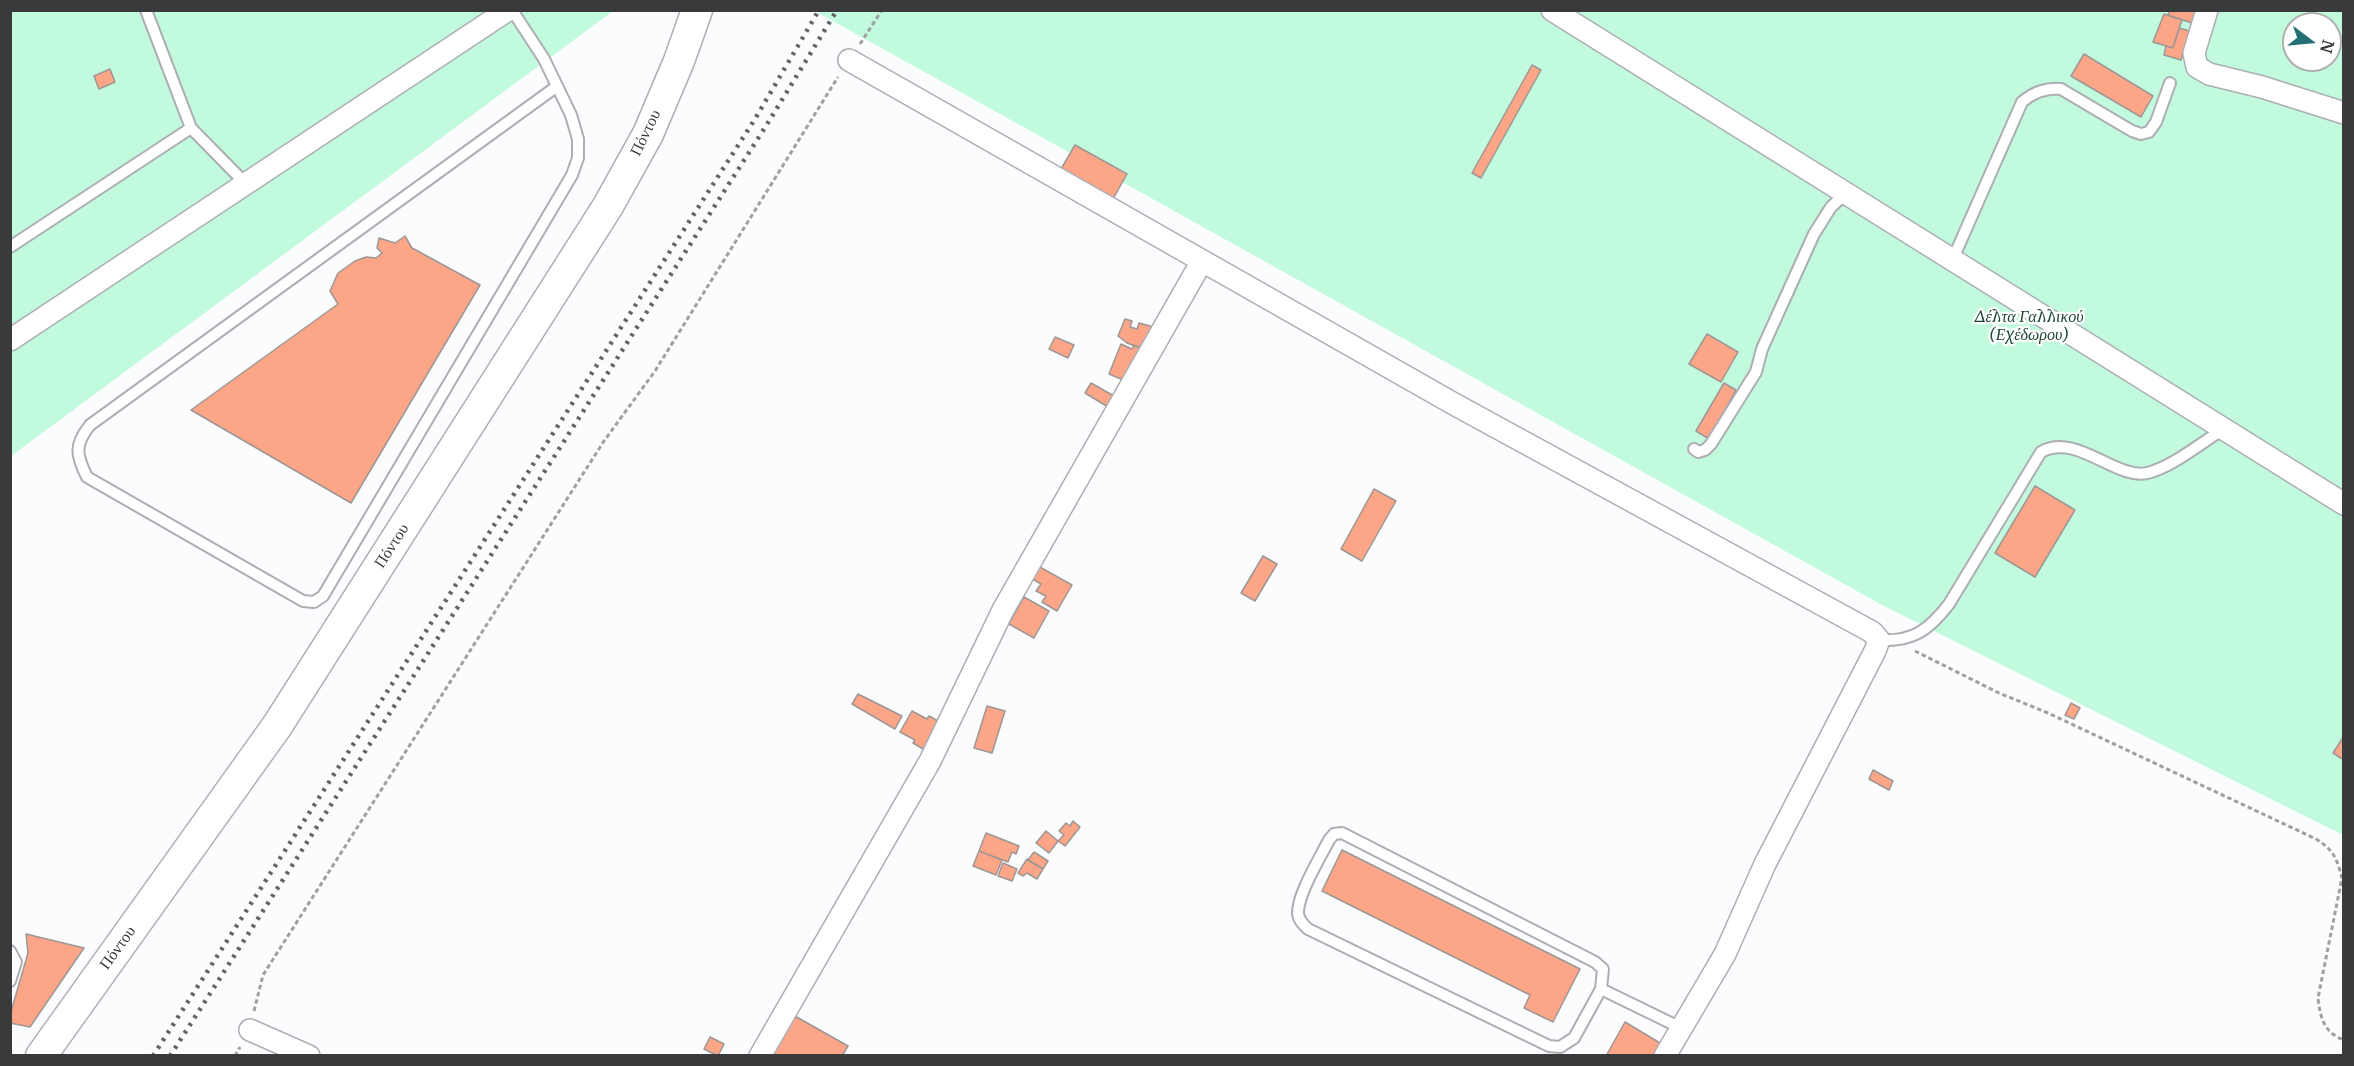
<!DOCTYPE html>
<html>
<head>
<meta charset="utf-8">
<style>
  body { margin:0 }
  #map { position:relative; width:2354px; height:1066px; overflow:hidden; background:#fbfcfe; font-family:Merriweather,serif }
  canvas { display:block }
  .frame { position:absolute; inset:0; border:12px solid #393a3c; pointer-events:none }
  .north { position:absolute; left:2282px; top:12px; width:60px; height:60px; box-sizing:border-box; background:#fff; border:2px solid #b0b0b1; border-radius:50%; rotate:106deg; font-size:16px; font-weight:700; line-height:24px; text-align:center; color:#393a3c }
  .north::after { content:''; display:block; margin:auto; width:21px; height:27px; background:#246f72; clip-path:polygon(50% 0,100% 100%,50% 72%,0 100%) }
</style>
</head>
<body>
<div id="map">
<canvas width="2354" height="1066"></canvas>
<div class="frame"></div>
<div class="north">N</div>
</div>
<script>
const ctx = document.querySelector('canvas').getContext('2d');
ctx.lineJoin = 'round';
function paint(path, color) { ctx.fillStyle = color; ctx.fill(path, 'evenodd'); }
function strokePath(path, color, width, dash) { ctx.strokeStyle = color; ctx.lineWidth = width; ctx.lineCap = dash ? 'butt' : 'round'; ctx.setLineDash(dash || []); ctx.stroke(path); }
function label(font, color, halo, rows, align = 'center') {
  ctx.font = font + ' Merriweather,serif'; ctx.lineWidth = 4.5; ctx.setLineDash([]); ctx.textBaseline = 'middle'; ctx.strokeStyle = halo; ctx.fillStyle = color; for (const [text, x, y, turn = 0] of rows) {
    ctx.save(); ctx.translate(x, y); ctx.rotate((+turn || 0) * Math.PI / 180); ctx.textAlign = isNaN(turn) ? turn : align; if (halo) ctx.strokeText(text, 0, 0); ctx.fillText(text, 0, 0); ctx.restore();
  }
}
paint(new Path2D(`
  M 11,11 L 613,11 L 11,456 Z
  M 815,11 L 2343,11 L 2343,835 L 1882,605 ZM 2294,24 L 2330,24 L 2330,60 L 2294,60 Z`), '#c1fadd');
const building = new Path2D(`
  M 2170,10 L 2199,10 L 2195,24 L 2168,15 Z
  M 2164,14 L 2182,20 L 2173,48 L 2153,42 Z
  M 2179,28 L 2190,31 L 2181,60 L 2164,55 L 2166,46 L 2173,48 Z
  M 2084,54 L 2153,96 L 2141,117 L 2071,76 Z
  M 1532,65 L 1541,70 L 1481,178 L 1472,173 Z
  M 110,69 L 115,82 L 99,89 L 94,76 Z
  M 1075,145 L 1127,174 L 1113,199 L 1061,169 Z
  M 405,236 L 412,248 L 480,285 L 351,503 L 191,410 L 338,304 L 330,291 L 338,273 L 355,261 L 366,257 L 376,258 L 382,253 L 377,248 L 379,238 L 395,243 Z
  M 1125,319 L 1132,321 L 1130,327 L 1137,329 L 1139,323 L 1154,327 L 1143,349 L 1127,343 L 1118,336 Z
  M 1707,334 L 1738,352 L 1721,382 L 1689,364 Z
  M 1055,337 L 1074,345 L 1068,358 L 1049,349 Z
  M 1121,344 L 1132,349 L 1134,345 L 1145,350 L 1128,382 L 1109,374 Z
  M 1091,383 L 1114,396 L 1108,407 L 1085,393 Z
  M 1724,383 L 1736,390 L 1709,439 L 1696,431 Z
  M 2035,486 L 2075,510 L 2035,577 L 1995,553 Z
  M 1374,489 L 1396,501 L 1362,561 L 1341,549 Z
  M 1263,556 L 1277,564 L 1255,601 L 1241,593 Z
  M 1038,566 L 1072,585 L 1057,611 L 1042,602 L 1046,596 L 1036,591 L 1041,584 L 1031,578 Z
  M 1024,597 L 1049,611 L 1034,638 L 1009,624 Z
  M 858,694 L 902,716 L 895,729 L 852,704 Z
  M 2071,703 L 2080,708 L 2074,719 L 2065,715 Z
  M 987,706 L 1005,711 L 992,753 L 974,748 Z
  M 912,711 L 927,719 L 929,716 L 940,722 L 925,750 L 913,743 L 915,740 L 900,732 Z
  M 2344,736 L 2344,760 L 2333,753 Z
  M 1873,770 L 1893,781 L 1889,790 L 1869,779 Z
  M 1073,821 L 1080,827 L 1065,846 L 1058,841 L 1064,835 L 1059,831 L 1066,823 L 1070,826 Z
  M 1046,831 L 1058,841 L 1049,853 L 1036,843 Z
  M 986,833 L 1019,846 L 1016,854 L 1012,852 L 1008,862 L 979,851 Z
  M 1342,850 L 1580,969 L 1553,1022 L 1524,1008 L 1530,995 L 1322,891 Z
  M 979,851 L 1002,860 L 996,875 L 973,866 Z
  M 1034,852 L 1048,861 L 1043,869 L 1028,860 Z
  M 1027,859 L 1043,869 L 1037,879 L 1027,873 L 1023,876 L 1018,873 Z
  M 1003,863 L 1017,869 L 1012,881 L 998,876 Z
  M 26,934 L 84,948 L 30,1027 L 10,1023 L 10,1015 L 28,953 Z
  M 793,1015 L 848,1046 L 842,1056 L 769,1056 Z
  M 1625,1022 L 1665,1046 L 1660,1056 L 1606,1056 Z
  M 710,1037 L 724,1044 L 718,1056 L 704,1049 Z`);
paint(building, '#fca687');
strokePath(building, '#9d9694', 1.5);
const lane = new Path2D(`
  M 146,10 L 191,128 L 246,184
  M 512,10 L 544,59 L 571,115 L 578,139 L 578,158 L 572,175 L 323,596 L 314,602 L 303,601 L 87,477 C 76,455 74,445 90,425 L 556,87
  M 10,247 L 191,128
  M 1952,261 L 2022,102 C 2034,92 2045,88 2061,89 L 2132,131 L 2141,134 L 2149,132 L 2156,122 L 2170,83
  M 1694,449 L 1698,452 L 1705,450 L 1711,444 L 1756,372 L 1762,349 L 1814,234 L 1831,207 L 1845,194
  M 1879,640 C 1913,642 1929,630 1949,604 L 2041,452 C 2076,432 2116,480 2147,473 C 2171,468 2202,442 2224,429
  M 10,951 L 16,962 L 10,981
  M 1601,989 L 1603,969 L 1595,962 L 1342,833 L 1334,834 L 1329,840 C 1320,858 1297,895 1298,914 C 1299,921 1303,924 1308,929 L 1549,1046 L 1560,1047 L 1574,1038 L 1601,989 L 1681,1028`);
const street = new Path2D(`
  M 1552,10 L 2344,504
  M 2207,10 L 2194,53 L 2197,67 L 2209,74 L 2262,87 L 2344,113
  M 849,60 L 1454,404 L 1872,632 L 1879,640 L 1875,651 L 1765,864 L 1725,954 L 1665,1056
  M 10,340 L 508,10
  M 250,1030 L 309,1056
  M 760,1056 L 930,761 L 1003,610 L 1202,261`);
const secondary = new Path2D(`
  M 41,1056 L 277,726 L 608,206 L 648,134 L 679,61 L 697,10`);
strokePath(lane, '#adaeb4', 14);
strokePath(street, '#adaeb4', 24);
strokePath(secondary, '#adaeb4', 33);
strokePath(new Path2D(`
  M 860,44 L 882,10
  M 1915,651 L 1999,693 L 2048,713 L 2316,839 C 2334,850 2337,859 2342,878 L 2318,998 C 2320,1017 2324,1033 2344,1040
  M 254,1011 L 263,975 L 604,441 L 655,371 L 838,77
  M 235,1056 L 240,1047`), '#9fa0a2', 3, [4.5, 3]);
strokePath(lane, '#fff', 10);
strokePath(street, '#fff', 21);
strokePath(secondary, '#fff', 30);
strokePath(new Path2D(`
  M 153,1056 L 755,119 L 819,10
  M 170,1056 L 766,126 L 837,10`), '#636466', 4.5, [3, 6]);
label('16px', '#393a3c', '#fff', [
  ["Πόντου",646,133,-64],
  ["Πόντου",392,546,-57],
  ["Πόντου",118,948,-54]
]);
label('italic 16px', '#1c4532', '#fff', [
  ["Δέλτα Γαλλικού",2029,317],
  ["(Εχέδωρου)",2029,335]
]);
</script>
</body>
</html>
